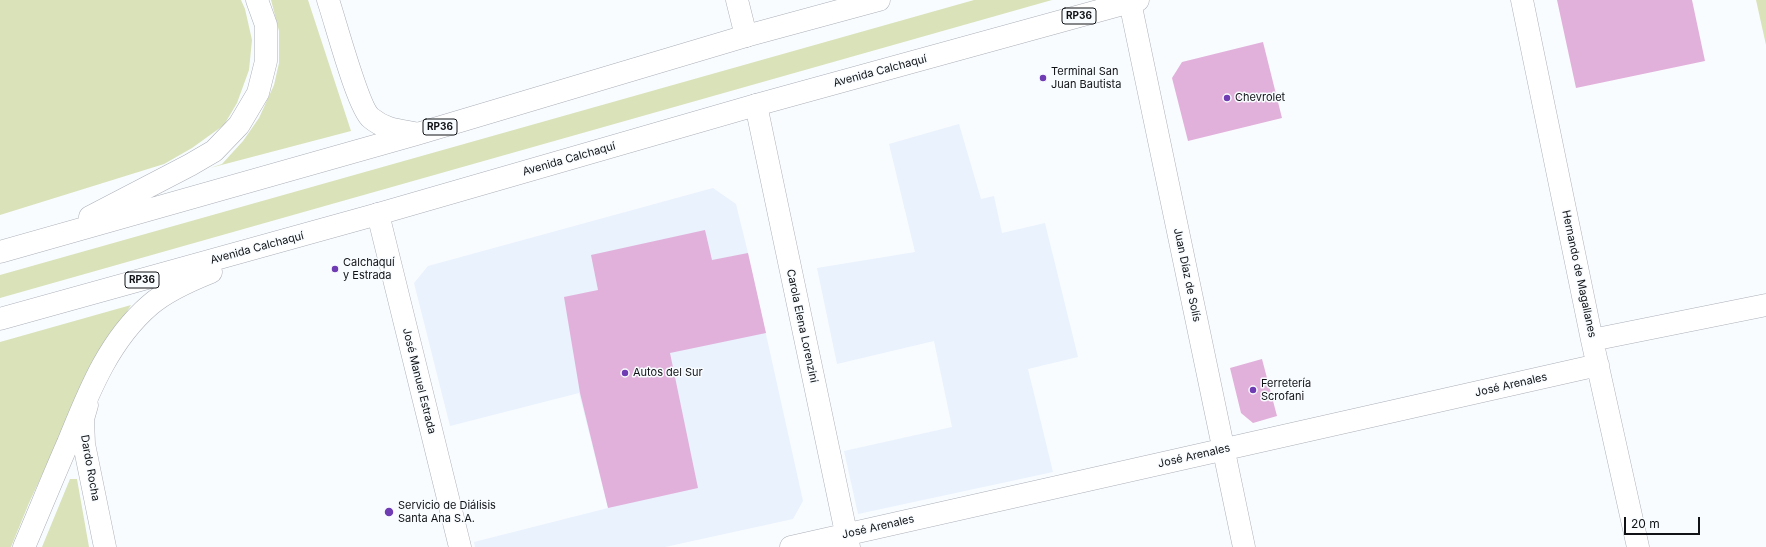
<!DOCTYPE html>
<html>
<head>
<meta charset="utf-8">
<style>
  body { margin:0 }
  #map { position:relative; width:1766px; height:547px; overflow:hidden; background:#f9fcff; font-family:Inter,sans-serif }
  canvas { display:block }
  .scale { position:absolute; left:1624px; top:517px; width:76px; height:18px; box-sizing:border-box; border:2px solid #101215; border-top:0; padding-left:5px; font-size:12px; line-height:14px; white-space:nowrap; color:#101215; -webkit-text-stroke:3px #f9fcff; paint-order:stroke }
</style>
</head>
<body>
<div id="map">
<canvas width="1766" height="547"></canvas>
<div class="scale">20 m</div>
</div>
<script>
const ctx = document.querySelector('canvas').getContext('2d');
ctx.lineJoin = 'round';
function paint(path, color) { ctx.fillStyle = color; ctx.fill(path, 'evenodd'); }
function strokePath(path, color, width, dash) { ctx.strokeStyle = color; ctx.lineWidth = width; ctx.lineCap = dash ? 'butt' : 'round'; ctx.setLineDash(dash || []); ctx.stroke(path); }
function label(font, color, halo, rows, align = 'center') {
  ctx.font = font + ' Inter,sans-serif'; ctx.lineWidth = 3; ctx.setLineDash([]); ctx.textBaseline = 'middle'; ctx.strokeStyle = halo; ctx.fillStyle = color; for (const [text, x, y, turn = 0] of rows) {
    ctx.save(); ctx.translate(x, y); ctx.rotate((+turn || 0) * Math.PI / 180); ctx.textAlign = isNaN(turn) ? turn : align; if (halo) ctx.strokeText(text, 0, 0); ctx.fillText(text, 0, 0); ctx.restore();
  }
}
paint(new Path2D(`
  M 959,124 L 981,199 L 994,196 L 1002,233 L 1045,223 L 1078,357 L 1028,369 L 1053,472 L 858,514 L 844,451 L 952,427 L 934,341 L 837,364 L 817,268 L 915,252 L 889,144 Z
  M 713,188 L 736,204 L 748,253 L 803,501 L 793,519 L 665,547 L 475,547 L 474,542 L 608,508 L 579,393 L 450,426 L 414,283 L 428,266 Z`), '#e9f2fd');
paint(new Path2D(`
  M 0,0 L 241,0 L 245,9 L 252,40 L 249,70 L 237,103 L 224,125 L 192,148 L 164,164 L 0,215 Z
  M 271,0 L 308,0 L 351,131 L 210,168 L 222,164 L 243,141 L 259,118 L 274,85 L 279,63 L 279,31 Z
  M 974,0 L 1052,0 L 0,298 L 0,275 Z
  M 1756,0 L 1766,0 L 1766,45 Z
  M 131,305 L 89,373 L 29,503 L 11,547 L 0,547 L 0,342 Z
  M 70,479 L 77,479 L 89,547 L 42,547 Z`), '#d9e2b9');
paint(new Path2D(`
  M 1557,0 L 1692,0 L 1705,61 L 1576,88 Z
  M 1263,42 L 1282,118 L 1188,141 L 1172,78 L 1182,62 Z
  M 705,230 L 712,260 L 748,253 L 766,333 L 670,353 L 698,488 L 608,508 L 580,393 L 564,297 L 598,290 L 591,255 Z
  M 1262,359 L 1277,416 L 1253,423 L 1241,413 L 1230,368 Z`), '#e1b1db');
const minor = new Path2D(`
  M 737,0 L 746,36
  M 1522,0 L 1592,340 L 1638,547
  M 1130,2 L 1244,547
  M 756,105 L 849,547
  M 378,214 L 460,547
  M 1592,340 L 1766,305
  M 87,405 L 83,419 L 84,444 L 105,547
  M 791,547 L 1598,365`);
const primary = new Path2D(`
  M 328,0 C 335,20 358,108 371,118 C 384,129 398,130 414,133
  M 90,217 L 190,165 L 214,151 L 239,125 L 258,93 L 266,61 L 266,25 L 257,0
  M 0,252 L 417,134 L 746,36 L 879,0
  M 0,319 L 378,214 L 756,105 L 1138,0
  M 24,547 C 39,512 53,477 68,443 C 88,394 108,341 150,305 C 166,291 191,280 211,272`);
strokePath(minor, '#abb0b8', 23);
strokePath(primary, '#abb0b8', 23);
strokePath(minor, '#fff', 22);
strokePath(primary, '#fff', 22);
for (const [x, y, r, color] of [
  [1043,78,4,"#6f3cb3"],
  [1227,98,4,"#6f3cb3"],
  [335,269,4,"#6f3cb3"],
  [625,373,4,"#6f3cb3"],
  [1253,390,4,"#6f3cb3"],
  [389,512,5,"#6f3cb3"]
]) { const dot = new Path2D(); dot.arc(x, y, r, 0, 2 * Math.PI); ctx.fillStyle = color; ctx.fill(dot); strokePath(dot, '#f9fcff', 1.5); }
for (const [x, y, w] of [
  [1079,16,34],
  [440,127,34],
  [142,280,34]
]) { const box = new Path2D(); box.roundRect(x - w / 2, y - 8, w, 16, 3); ctx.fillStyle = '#f9fcff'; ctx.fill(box); strokePath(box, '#101215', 1); }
label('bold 10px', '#101215', null, [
  ["RP36",1079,16],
  ["RP36",440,127],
  ["RP36",142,280]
]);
label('11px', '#101215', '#f9fcff', [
  ["Avenida Calchaquí",880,71,-15],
  ["Avenida Calchaquí",569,159,-16],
  ["Avenida Calchaquí",257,248,-15],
  ["Hernando de Magallanes",1579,274,78],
  ["Juan Díaz de Solís",1187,275,78],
  ["Carola Elena Lorenzini",802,326,78],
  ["José Manuel Estrada",419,381,76],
  ["José Arenales",1511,385,-13],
  ["José Arenales",1194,456,-13],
  ["Dardo Rocha",90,468,80],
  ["José Arenales",878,527,-13]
]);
label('11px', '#101215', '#f9fcff', [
  ["Terminal San",1051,72],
  ["Juan Bautista",1051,85],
  ["Chevrolet",1235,98],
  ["Calchaquí",343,263],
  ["y Estrada",343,276],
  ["Autos del Sur",633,373],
  ["Ferretería",1261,384],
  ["Scrofani",1261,397],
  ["Servicio de Diálisis",398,506],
  ["Santa Ana S.A.",398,519]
], 'left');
</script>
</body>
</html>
